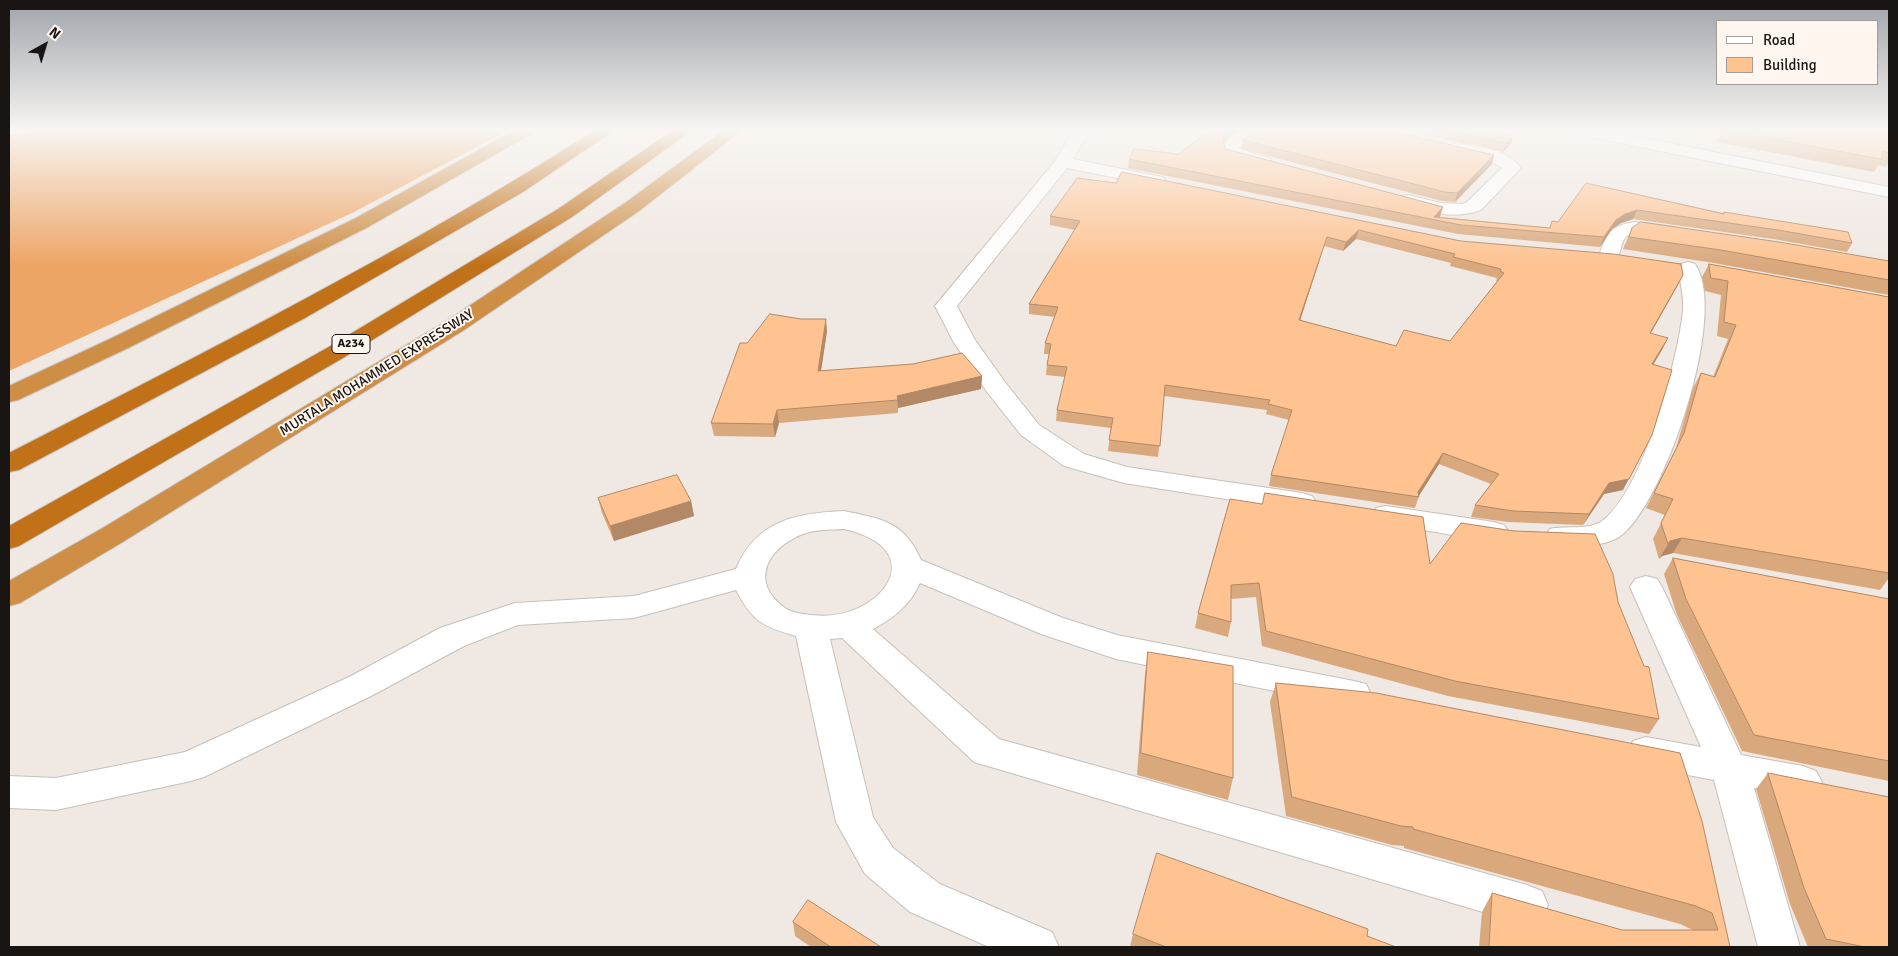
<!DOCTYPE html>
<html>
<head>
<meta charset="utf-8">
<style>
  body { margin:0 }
  #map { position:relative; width:1898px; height:956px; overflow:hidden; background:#f0e8e2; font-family:Signika,sans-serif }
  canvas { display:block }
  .frame { position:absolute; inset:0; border:10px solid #181513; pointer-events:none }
  .legend { position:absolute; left:1716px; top:20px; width:162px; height:65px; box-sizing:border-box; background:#fef6ef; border:1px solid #a29c97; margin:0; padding:6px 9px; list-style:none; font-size:15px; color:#181513 }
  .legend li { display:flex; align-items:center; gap:10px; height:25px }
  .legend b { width:25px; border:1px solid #a29c97 }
  .north { position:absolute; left:20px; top:20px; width:50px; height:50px; -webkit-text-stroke:4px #fef6ef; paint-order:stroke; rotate:39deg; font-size:14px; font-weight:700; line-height:20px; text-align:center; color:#181513 }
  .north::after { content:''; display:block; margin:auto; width:18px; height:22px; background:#181513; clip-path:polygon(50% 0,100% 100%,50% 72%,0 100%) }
</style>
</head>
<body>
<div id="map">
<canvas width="1898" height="956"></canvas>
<div class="frame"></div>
<ul class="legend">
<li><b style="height:6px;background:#fff"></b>Road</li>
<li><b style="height:14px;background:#fec391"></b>Building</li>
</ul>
<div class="north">N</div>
</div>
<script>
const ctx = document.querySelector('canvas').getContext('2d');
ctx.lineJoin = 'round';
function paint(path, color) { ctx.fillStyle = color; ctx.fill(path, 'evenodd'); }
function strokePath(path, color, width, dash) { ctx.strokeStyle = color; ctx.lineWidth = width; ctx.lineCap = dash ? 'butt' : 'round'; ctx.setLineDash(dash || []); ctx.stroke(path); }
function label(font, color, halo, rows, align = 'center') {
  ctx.font = font + ' Signika,sans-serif'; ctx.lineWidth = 4; ctx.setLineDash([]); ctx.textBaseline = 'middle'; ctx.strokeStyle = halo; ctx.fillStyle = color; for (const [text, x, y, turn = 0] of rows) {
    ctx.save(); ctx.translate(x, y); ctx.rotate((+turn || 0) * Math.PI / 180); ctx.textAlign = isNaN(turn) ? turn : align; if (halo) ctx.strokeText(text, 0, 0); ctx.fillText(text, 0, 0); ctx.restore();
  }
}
paint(new Path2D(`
  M 36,131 L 507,131 L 352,213 L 9,371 L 9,135 Z`), '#eda566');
const minor = new Path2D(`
  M 1073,131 L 1089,131 L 1073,159 L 1157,176 L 1163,177 L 1166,181 L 1163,185 L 1157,186 L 1067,168 L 957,306 L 975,340 L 1005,382 L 1039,425 L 1084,454 L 1127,467 L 1302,493 L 1312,496 L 1316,502 L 1312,508 L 1302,511 L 1124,483 L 1064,466 L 1021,435 L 987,392 L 953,341 L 935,306 L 1056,160 Z
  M 1242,131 L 1261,131 L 1238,148 L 1270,159 L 1272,163 L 1270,167 L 1264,168 L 1226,157 L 1222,148 L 1228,140 Z
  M 1577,131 L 1609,131 L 1889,187 L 1889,197 L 1585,136 L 1579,134 Z
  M 1457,143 C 1479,147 1507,148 1521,168 L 1481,210 C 1452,220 1429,212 1402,204 L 1399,200 L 1402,196 L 1408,195 L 1441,203 L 1463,204 L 1467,202 L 1502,168 L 1488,160 L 1451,151 L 1449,148 L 1451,145 Z
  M 1635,222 L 1675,227 L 1678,231 L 1675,235 C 1662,238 1633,227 1625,238 C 1620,245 1621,254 1616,260 L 1609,262 L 1602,260 L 1599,256 C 1606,234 1611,225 1635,222 Z
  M 1688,262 L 1695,264 C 1729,312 1666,498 1623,534 C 1607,548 1569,548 1550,543 L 1545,536 L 1550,529 C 1566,525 1588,531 1602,521 C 1643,491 1678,360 1683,310 C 1684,296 1680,282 1678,268 L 1681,264 Z
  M 1386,506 L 1494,522 L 1504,525 L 1509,532 L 1504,539 L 1494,542 L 1376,522 L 1372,515 L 1376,508 Z
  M 844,511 C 882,519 904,521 921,560 L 1063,618 L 1117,635 L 1354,681 L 1366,684 L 1371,694 L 1366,704 L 1354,707 L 1116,659 L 1041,634 L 920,583 C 910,605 894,618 873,629 L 999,739 L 1527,885 L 1542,891 L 1548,905 L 1542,919 L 1527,925 L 974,762 L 842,638 L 830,639 L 873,817 L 893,848 L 940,884 L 1052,932 L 1059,947 L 989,947 L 910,912 L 865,874 L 836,822 L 796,636 C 763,627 752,621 736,590 L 634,618 L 518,625 L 464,646 L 373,695 L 204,777 L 191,781 L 56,810 L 9,808 L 9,776 L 56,778 L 185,752 L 349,677 L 440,628 L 515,603 L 634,596 L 736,569 C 756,520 797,513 844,511 ZM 844,529 C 936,550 879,624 811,615 C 803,614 792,613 785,608 C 749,582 767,548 803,534 C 815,529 831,530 844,529 Z
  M 1646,576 L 1657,579 L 1662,587 L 1741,755 L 1803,766 L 1816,771 L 1822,782 L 1816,793 L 1803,798 L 1754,788 L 1800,947 L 1758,947 L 1714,780 L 1646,767 L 1633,763 L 1628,752 L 1633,741 L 1646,737 L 1701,747 L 1630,587 L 1635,579 Z`);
const trunk = new Path2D(`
  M 513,131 L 533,131 L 531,134 L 368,227 L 128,348 L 18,400 L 9,402 L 9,386 L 112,338 L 354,219 Z
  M 723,131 L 741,131 L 639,211 L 464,330 L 121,543 L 20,603 L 9,606 L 9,581 L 101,529 L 448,320 L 625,203 Z`);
const motorway = new Path2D(`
  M 594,131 L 613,131 L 523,192 L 305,318 L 19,470 L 9,472 L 9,453 C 207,351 406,251 594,131 Z
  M 672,131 L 691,131 L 572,217 L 343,358 L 19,546 L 9,549 L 9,526 L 327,348 L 558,209 Z`);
strokePath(minor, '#c7bfb9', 2);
strokePath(trunk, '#c8c7c6', 2);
strokePath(motorway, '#c8c7c6', 2);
paint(minor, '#fff');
paint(trunk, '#ce8e46');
paint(motorway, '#c17118');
paint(new Path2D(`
  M 1410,131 L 1493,131 L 1511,144 L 1503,152 Z
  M 1717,131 L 1889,131 L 1889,162 L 1886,167 L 1878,165 L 1874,172 L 1717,142 L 1721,134 L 1716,133 Z
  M 1227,138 L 1224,143 L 1226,149 L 1443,207 L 1440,217 L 1550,228 L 1552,221 L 1558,222 L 1586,183 L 1723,213 L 1724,212 L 1852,243 L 1847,252 L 1773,239 L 1633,219 L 1621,223 L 1612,229 L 1600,247 L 1458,234 L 1128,168 L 1129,159 L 1178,154 Z
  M 1243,140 L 1494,155 L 1492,164 L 1455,202 L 1442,201 L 1241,149 Z
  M 1077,178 L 1678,285 L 1651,333 L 1663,348 L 1653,365 L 1623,490 L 1604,494 L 1583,525 L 1508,522 L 1471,517 L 1475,505 L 1491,484 L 1439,464 L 1419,496 L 1415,508 L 1269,486 L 1271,475 L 1289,420 L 1266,414 L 1267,410 L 1164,396 L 1158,457 L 1108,451 L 1111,428 L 1056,421 L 1057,410 L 1065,377 L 1046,375 L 1047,365 L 1049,354 L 1044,354 L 1045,343 L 1055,317 L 1029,314 L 1029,304 L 1075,230 L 1050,225 L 1050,216 ZM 1356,239 L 1451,263 L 1450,266 L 1497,278 L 1496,281 L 1498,281 L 1450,341 L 1396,346 L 1300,320 L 1324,246 L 1343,251 Z
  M 1632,228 L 1889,261 L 1889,295 L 1714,263 L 1623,249 Z
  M 1709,264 L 1889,297 L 1889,578 L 1880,590 L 1673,553 L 1662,556 L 1659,559 L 1653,539 L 1665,515 L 1646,508 L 1676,448 L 1693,388 L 1701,373 L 1713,377 L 1728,339 L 1717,336 L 1721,295 L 1705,291 L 1702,277 Z
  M 827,331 L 821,371 L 982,376 L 981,389 L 898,408 L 898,413 L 779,423 L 775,437 L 714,436 L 711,423 L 747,343 Z
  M 598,498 L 691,501 L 694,516 L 614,541 L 602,513 Z
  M 1230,499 L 1430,564 L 1618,602 L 1659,719 L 1649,734 L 1448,696 L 1262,646 L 1256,597 L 1231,599 L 1231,622 L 1228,637 L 1195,628 L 1198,613 Z
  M 1673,558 L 1889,599 L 1889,781 L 1742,751 L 1677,615 L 1664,574 Z
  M 1148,652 L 1233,778 L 1228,800 L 1137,775 L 1145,674 Z
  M 1276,683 L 1680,753 L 1730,947 L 1479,947 L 1482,912 L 1492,893 L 1622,930 L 1693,930 L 1680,924 L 1404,848 L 1404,846 L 1392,845 L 1286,816 L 1270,702 Z
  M 1768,773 L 1889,947 L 1808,947 L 1790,904 L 1756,789 Z
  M 793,922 L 881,947 L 811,947 L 795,936 Z
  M 1133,934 L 1367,936 L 1396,947 L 1130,947 Z`), '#daa87d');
paint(new Path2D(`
  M 1228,131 L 1239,131 L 1227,138 L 1220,147 L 1222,138 Z
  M 1513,136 L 1511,144 L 1503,152 L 1506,143 Z
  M 1494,155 L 1492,164 L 1455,202 L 1457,193 Z
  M 1443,207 L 1440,216 L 1437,220 L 1434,217 Z
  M 1637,210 L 1633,219 L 1621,223 L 1612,229 L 1600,247 L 1604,237 L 1616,220 L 1625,214 Z
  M 1359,230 L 1356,239 L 1343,251 L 1346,242 Z
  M 1327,237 L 1324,246 L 1297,330 L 1299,320 Z
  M 1683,275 L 1678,285 L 1645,343 L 1650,333 Z
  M 826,319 L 827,331 L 819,384 L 818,371 Z
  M 1668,338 L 1663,348 L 1647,375 L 1652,364 Z
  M 982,376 L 981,389 L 898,408 L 897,396 Z
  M 777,410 L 779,423 L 775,437 L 773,424 Z
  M 1652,435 L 1623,490 L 1604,494 L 1583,525 L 1589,514 L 1609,483 Z
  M 1443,453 L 1439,464 L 1418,497 L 1418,492 Z
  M 691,501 L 694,516 L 614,541 L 610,526 Z
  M 1682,538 L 1673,553 L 1662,556 L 1659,559 L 1670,541 Z`), '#b28866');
const building = new Path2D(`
  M 1209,131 L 1228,131 L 1222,138 L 1226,149 L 1443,207 L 1434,217 L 1550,228 L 1552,221 L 1558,222 L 1586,183 L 1724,214 L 1724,212 L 1848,232 L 1852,243 L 1778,230 L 1637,210 L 1625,214 L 1616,220 L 1604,237 L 1461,225 L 1129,159 L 1134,149 L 1178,154 Z
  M 1255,131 L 1391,131 L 1494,155 L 1457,193 L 1445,192 L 1243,140 Z
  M 1450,131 L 1493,131 L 1513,136 L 1506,143 Z
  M 1731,131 L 1889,131 L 1889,153 L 1882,151 L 1882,159 Z
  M 1122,172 L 1461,241 L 1613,254 L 1681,264 L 1683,275 L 1650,333 L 1668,338 L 1652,364 L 1672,370 L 1652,435 L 1629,479 L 1609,483 L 1589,514 L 1513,511 L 1475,505 L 1499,474 L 1443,453 L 1418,492 L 1419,497 L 1271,475 L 1292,410 L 1268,404 L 1270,400 L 1165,385 L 1160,446 L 1109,440 L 1113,418 L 1057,410 L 1067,367 L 1047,365 L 1051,344 L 1045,343 L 1058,307 L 1029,304 L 1080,221 L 1050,216 L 1077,178 L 1116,183 ZM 1359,230 L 1455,254 L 1453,257 L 1501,269 L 1500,271 L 1504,273 L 1450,341 L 1404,330 L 1396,346 L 1299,320 L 1327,237 L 1346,242 Z
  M 1641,222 L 1779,242 L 1889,261 L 1889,280 L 1721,250 L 1629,237 L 1632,228 Z
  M 1709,264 L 1889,297 L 1889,573 L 1682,538 L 1670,541 L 1668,544 L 1661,523 L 1673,499 L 1654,493 L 1684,433 L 1701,373 L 1715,377 L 1736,325 L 1724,322 L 1728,281 L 1711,278 Z
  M 770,314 L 801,319 L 826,319 L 818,371 L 913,364 L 962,353 L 982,376 L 897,396 L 898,400 L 777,410 L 773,424 L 711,423 L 740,343 L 747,343 Z
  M 677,475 L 691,501 L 610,526 L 598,498 Z
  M 1265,493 L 1423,517 L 1430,564 L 1461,523 L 1514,531 L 1595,534 L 1613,574 L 1618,602 L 1644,666 L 1649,667 L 1659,719 L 1455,681 L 1266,631 L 1259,583 L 1231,585 L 1231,622 L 1198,613 L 1230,499 L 1262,504 Z
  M 1673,558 L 1889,599 L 1889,761 L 1754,735 L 1686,599 Z
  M 1148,652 L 1233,666 L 1233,778 L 1141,753 Z
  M 1276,683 L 1376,693 L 1680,753 L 1702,821 L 1730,947 L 1489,947 L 1492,893 L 1622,930 L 1718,930 L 1712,913 L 1696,906 L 1413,829 L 1413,827 L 1401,826 L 1292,797 Z
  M 1768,773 L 1889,797 L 1889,947 L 1865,947 L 1826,939 L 1804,888 Z
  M 1157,853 L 1368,929 L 1367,936 L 1396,947 L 1166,947 L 1133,934 Z
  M 808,900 L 881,947 L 831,947 L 793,922 Z`);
paint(building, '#fec391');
strokePath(building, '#b28866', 1);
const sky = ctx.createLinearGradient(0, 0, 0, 265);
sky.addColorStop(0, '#9fa4aa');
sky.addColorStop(0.49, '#f8f5f2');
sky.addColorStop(1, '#f8f5f200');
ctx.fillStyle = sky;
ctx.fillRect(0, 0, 1898, 265);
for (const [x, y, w] of [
  [351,344,38]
]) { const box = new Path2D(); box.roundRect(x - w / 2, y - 9.5, w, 19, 4); ctx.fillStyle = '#fef6ef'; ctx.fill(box); strokePath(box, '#181513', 1); }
label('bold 12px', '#181513', null, [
  ["A234",351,344]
]);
label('14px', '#181513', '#fef6ef', [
  ["MURTALA MOHAMMED EXPRESSWAY",377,373,-32]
]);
</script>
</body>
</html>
